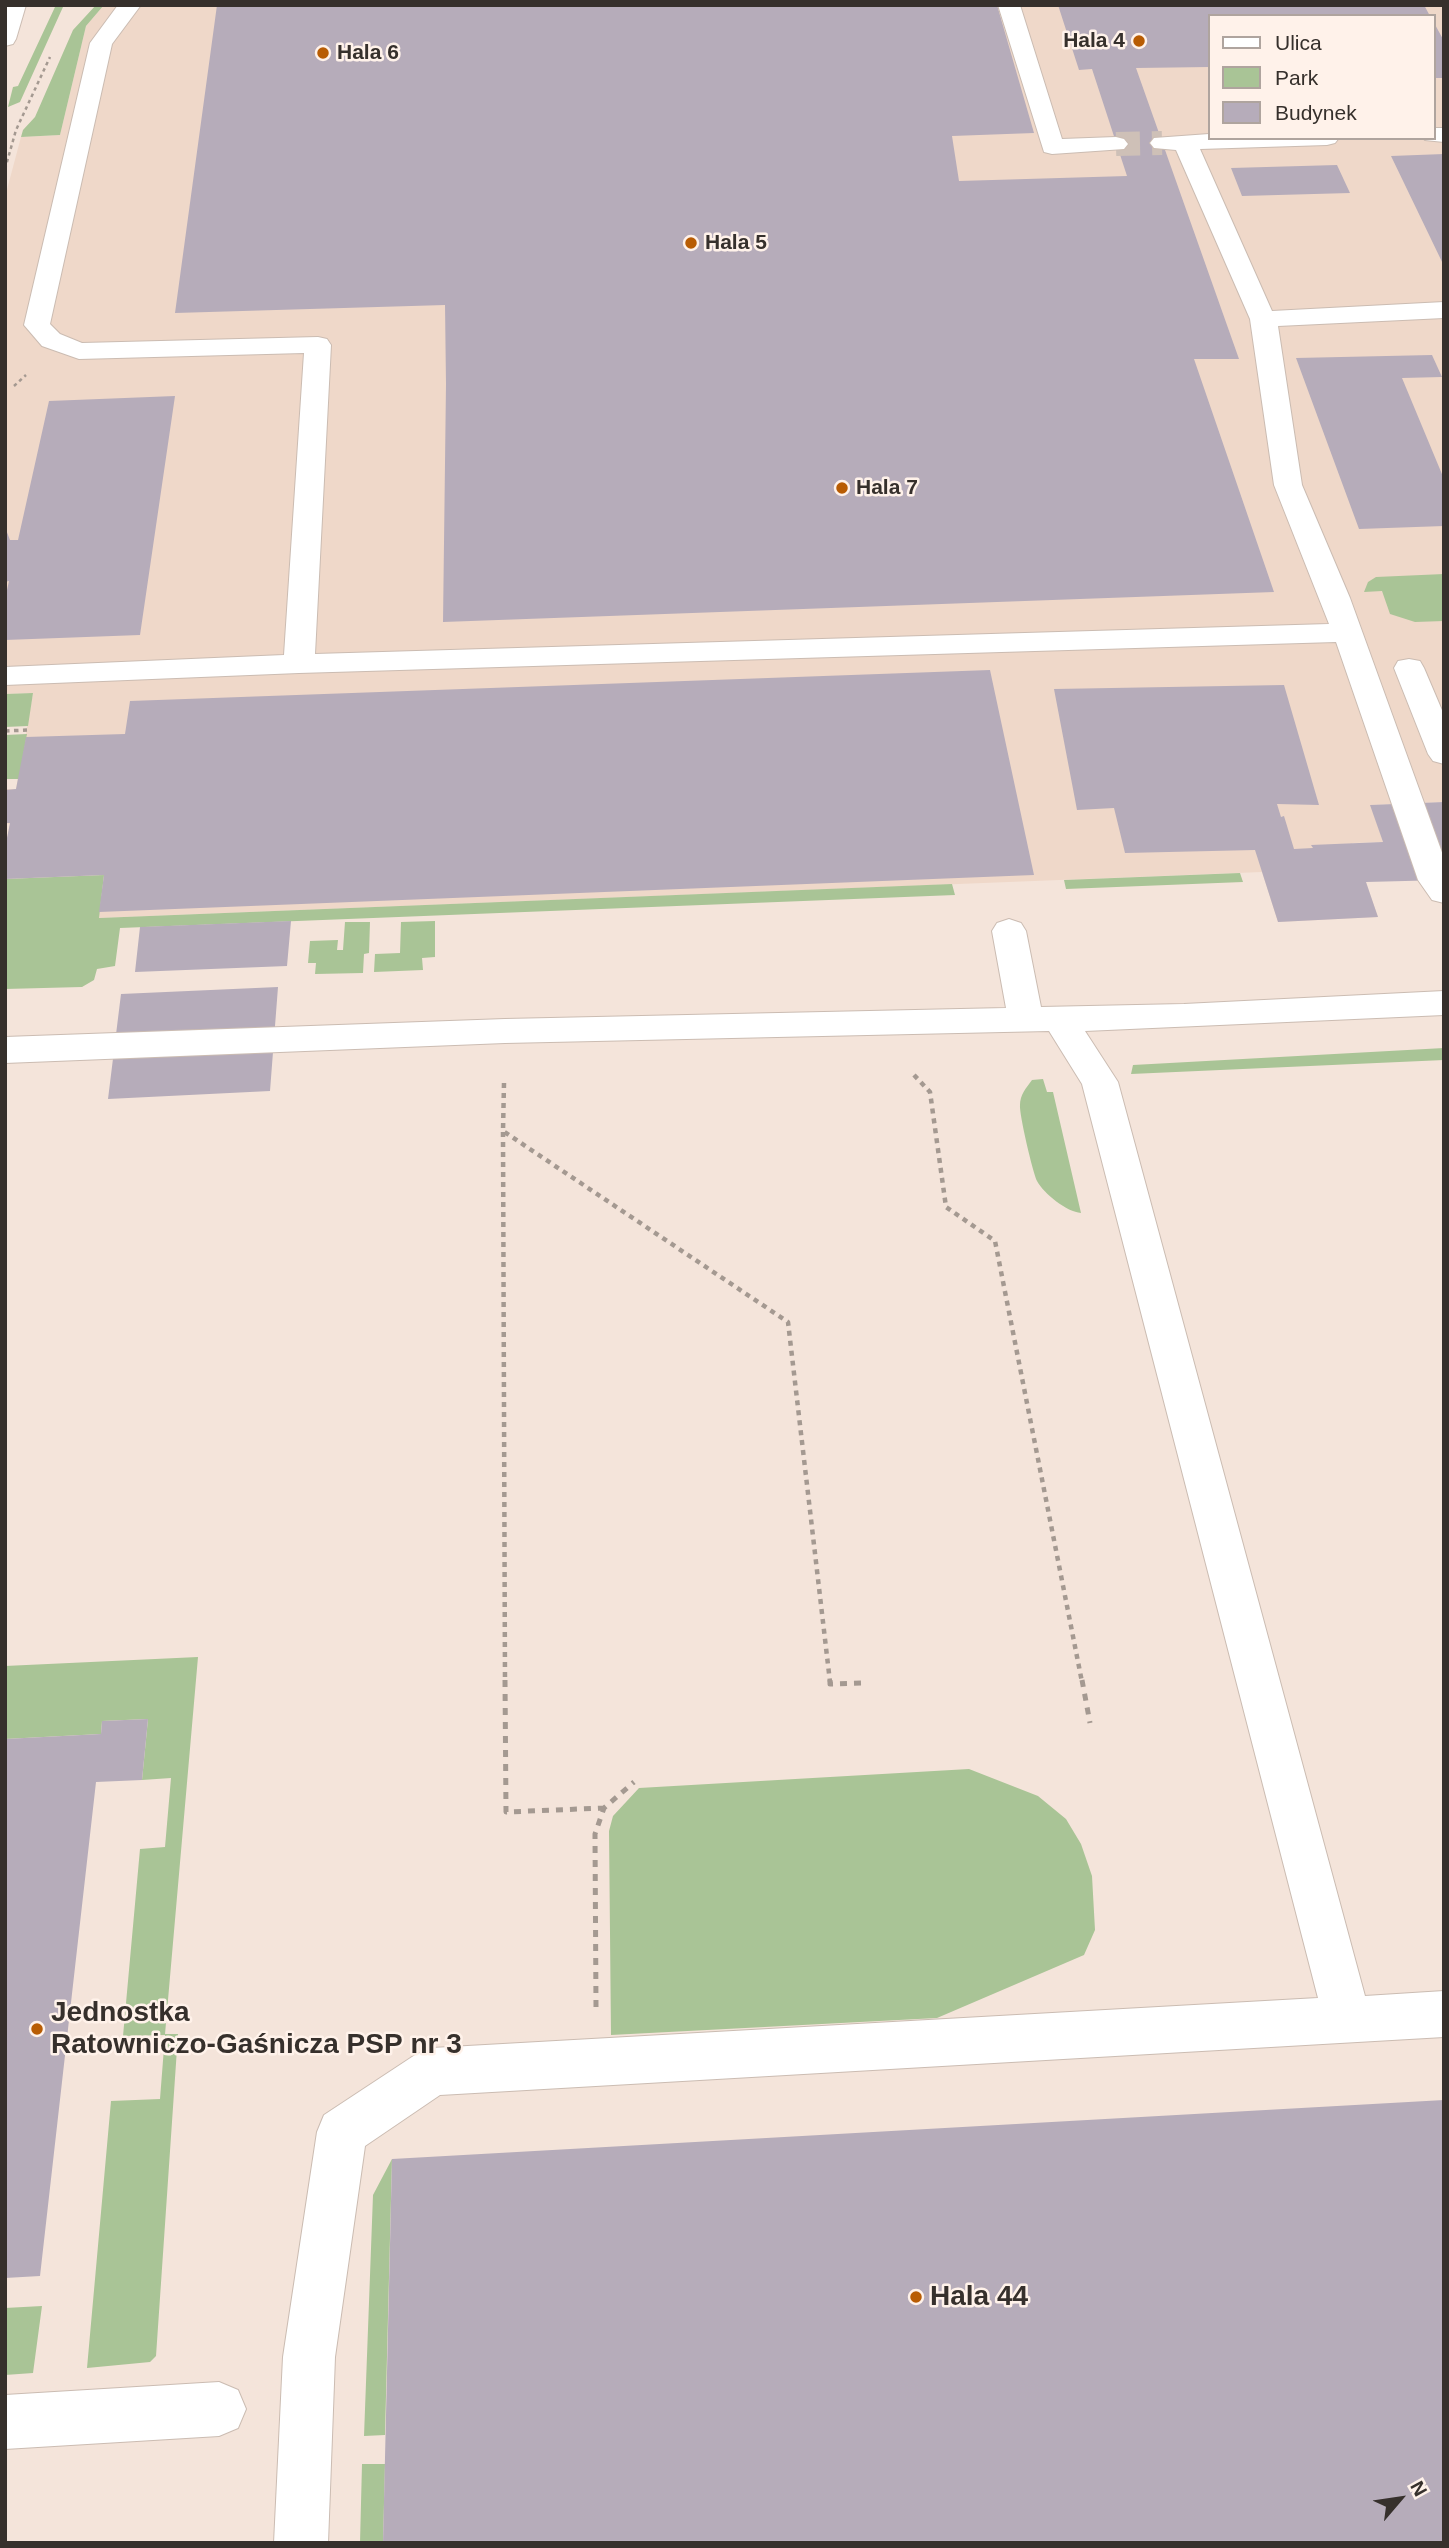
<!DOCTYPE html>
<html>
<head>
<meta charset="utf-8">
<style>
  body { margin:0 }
  #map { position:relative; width:1449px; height:2548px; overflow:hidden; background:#f4e4da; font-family:Helvetica,sans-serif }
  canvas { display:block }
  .frame { position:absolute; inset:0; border:7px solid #36302c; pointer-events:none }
  .legend { position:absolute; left:1208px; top:14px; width:228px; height:126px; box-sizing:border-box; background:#fff2ea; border:2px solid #afa49e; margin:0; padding:9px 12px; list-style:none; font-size:21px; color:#36302c }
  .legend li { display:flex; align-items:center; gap:14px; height:35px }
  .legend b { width:35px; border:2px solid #afa49e }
  .north { position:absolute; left:1365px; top:2464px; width:70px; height:70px; -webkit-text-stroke:5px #fff2ea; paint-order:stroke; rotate:61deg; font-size:19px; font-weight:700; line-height:28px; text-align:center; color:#36302c }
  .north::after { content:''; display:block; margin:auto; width:24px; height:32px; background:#36302c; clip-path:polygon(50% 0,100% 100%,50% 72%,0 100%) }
</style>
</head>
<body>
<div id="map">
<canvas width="1449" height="2548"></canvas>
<div class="frame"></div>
<ul class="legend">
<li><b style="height:9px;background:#fff"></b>Ulica</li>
<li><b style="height:19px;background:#a9c496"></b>Park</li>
<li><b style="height:19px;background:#b6acba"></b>Budynek</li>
</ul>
<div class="north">N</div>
</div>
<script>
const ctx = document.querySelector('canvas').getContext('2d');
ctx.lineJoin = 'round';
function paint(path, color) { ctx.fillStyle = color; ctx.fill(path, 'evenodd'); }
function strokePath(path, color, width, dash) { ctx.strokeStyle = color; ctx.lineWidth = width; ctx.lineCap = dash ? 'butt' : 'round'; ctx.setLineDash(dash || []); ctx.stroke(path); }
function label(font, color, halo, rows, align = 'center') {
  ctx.font = font + ' Helvetica,sans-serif'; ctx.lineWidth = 5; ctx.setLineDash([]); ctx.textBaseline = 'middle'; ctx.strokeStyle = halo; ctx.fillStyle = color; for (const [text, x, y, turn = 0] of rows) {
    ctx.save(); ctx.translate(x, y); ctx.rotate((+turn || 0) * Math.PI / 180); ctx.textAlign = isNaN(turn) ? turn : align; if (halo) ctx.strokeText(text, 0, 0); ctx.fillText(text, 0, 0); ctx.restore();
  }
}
paint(new Path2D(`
  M 104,5 L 1444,5 L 1444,802 L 1371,805 L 1383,842 L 1352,843 L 1378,917 L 1278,922 L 1262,872 L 98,918 L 104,875 L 5,879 L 5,848 L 10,824 L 5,823 L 5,789 L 16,789 L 33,693 L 5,694 L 5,197 L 21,137 L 60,135 L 86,26 ZM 1209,16 L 1433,16 L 1433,138 L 1209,138 Z`), '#efd8c9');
paint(new Path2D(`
  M 96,5 L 104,5 L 86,26 L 60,135 L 21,137 L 23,130 L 35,117 L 73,30 Z
  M 55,7 L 63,7 L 20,102 L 8,107 L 13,87 L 18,86 Z
  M 1444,574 L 1444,621 L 1415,622 L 1390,614 L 1382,591 L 1364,592 L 1368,582 L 1376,577 Z
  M 33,693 L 28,726 L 5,727 L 5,694 Z
  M 27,734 L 19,779 L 5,779 L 5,735 Z
  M 1240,873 L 1243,882 L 1066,889 L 1064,880 Z
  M 104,875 L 99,918 L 952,884 L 955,895 L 120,928 L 115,966 L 97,969 L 94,980 L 82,987 L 5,989 L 5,879 Z
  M 435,921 L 435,957 L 422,958 L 423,970 L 374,972 L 375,954 L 400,953 L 401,922 Z
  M 345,922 L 370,922 L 369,953 L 364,954 L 363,973 L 315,974 L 316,963 L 308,963 L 310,941 L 338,940 L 337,950 L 343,950 Z
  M 1444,1048 L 1444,1060 L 1131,1074 L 1133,1065 Z
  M 1043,1079 L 1047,1092 L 1053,1092 L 1081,1213 C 1067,1212 1044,1194 1037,1181 C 1033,1173 1019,1114 1020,1105 C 1020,1095 1026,1088 1032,1080 Z
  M 198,1657 L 165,2034 L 178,2034 L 156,2356 L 150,2362 L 87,2368 L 111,2101 L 160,2099 L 165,2035 L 123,2036 L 140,1849 L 165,1847 L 171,1778 L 142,1780 L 148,1719 L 102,1721 L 101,1734 L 5,1739 L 5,1666 Z
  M 969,1769 L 1038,1796 L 1066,1819 L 1081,1844 L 1092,1876 L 1095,1930 L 1084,1955 L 937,2018 L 611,2035 L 609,1831 L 613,1816 L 639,1788 Z
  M 392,2159 L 385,2435 L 364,2436 L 373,2195 Z
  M 42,2306 L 33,2373 L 5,2375 L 5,2308 Z
  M 362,2464 L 385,2464 L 383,2543 L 360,2543 Z`), '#a9c496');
paint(new Path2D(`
  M 217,5 L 997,5 L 1034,133 L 952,136 L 959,181 L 1127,176 L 1092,69 L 1079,70 L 1058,5 L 1424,5 L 1430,16 L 1209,16 L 1209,67 L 1136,68 L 1239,359 L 1194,359 L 1274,592 L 443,622 L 446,384 L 445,305 L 175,313 Z
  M 1433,21 L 1444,41 L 1444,78 L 1433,78 Z
  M 1444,154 L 1444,266 L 1391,156 Z
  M 1337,165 L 1350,193 L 1242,196 L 1231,168 Z
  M 1432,355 L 1442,377 L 1402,378 L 1444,479 L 1444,526 L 1359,529 L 1296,358 Z
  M 175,396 L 140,635 L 5,640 L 5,599 L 9,581 L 5,582 L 5,527 L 10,540 L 18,540 L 49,401 Z
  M 990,670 L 1034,875 L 99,912 L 104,875 L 5,879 L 5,848 L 10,823 L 5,823 L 5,790 L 16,789 L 26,737 L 125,734 L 130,701 Z
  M 1284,685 L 1319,805 L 1277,804 L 1281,817 L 1284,816 L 1294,849 L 1313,848 L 1311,845 L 1383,842 L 1370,805 L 1444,802 L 1444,880 L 1366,882 L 1378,917 L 1278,922 L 1255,850 L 1125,853 L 1114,808 L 1077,810 L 1054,689 Z
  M 291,921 L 287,966 L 135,972 L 140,927 Z
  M 278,987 L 270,1091 L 108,1099 L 121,994 Z
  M 148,1719 L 142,1780 L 96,1782 L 40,2276 L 5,2278 L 5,1739 L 101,1734 L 102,1721 Z
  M 1444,2100 L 1444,2543 L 383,2543 L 392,2159 Z`), '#b6acba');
strokePath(new Path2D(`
  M 1116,144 L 1162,143`), '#cec0b7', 24, [24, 12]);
const minor = new Path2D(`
  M 118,5 L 141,5 L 112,44 L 50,324 L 60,334 L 82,343 L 318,337 L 327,339 L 331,345 L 315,654 L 1329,624 L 1274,485 L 1250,319 L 1176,150 L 1154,148 L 1150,143 L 1154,138 L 1209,134 L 1209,138 L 1339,138 L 1335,143 L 1327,145 L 1200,149 L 1272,311 L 1444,302 L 1444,318 L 1278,326 L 1302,485 L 1350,598 L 1444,858 L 1444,903 L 1432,900 L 1418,880 L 1336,642 L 299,673 L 5,685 L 5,667 L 284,655 L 304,353 L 79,359 L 42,346 L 24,325 L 90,43 Z
  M 998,5 L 1020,5 L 1062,139 L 1116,137 L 1124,139 L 1128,144 L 1124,149 L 1052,154 L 1044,152 Z
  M 1433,128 L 1444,128 L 1444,142 L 1425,140 L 1423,138 L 1433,138 Z
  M 1409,659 L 1420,661 L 1424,668 L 1444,715 L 1444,764 L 1433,761 L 1428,754 L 1394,668 L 1398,661 Z
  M 1009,919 L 1021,923 L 1026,931 L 1041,1007 L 1184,1004 L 1444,991 L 1444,1015 L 1085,1031 L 1118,1082 L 1365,1996 L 1444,1991 L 1444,2037 L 440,2095 L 365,2146 L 335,2357 L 328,2543 L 274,2543 L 283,2357 L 317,2132 L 324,2115 L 415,2055 L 432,2048 L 1318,1998 L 1082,1084 L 1049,1031 L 505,1043 L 5,1063 L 5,1037 L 505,1019 L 1006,1008 L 992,931 L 997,923 Z
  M 219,2382 L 238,2390 L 246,2409 L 238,2428 L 219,2436 L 5,2449 L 5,2395 Z`);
const major = new Path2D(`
  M 5,5 L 26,5 L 16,39 L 13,44 L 5,46 Z`);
strokePath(minor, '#cbbcb2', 2);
strokePath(major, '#cbbcb2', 2);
strokePath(new Path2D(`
  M 5,169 L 16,130 L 50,57
  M 14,386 L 26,375`), '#a49991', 2.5, [3.5, 3.5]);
strokePath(new Path2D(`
  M 5,731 L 27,730`), '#a49991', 3.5, [4.5, 4.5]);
strokePath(new Path2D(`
  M 914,1075 L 930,1092 L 946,1207 L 995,1241 L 1082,1682
  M 504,1083 L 503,1131 L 788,1322 L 830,1682
  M 503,1132 L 505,1682`), '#a49991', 4.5, [5, 5]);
strokePath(new Path2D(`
  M 505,1680 L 506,1812 L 604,1808
  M 830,1680 L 830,1684 L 865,1683
  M 1082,1680 L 1090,1723
  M 596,2007 L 595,1834 L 604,1808 L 634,1782`), '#a49991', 5, [7, 7]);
paint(minor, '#fff');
paint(major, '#fff');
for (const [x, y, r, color] of [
  [1139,41,7,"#b85c03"],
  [323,53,7,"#b85c03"],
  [691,243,7,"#b85c03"],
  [842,488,7,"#b85c03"],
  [37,2029,7,"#b85c03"],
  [916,2297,7,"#b85c03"]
]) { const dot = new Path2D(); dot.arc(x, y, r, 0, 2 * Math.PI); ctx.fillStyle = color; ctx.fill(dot); strokePath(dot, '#fff2ea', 2.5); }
label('bold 21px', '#36302c', '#fff2ea', [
  ["Hala 4",1125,41,"right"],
  ["Hala 6",337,53],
  ["Hala 5",705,243],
  ["Hala 7",856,488]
], 'left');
label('bold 28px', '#36302c', '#fff2ea', [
  ["Jednostka",51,2013],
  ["Ratowniczo-Gaśnicza PSP nr 3",51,2045],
  ["Hala 44",930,2297]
], 'left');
</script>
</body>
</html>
